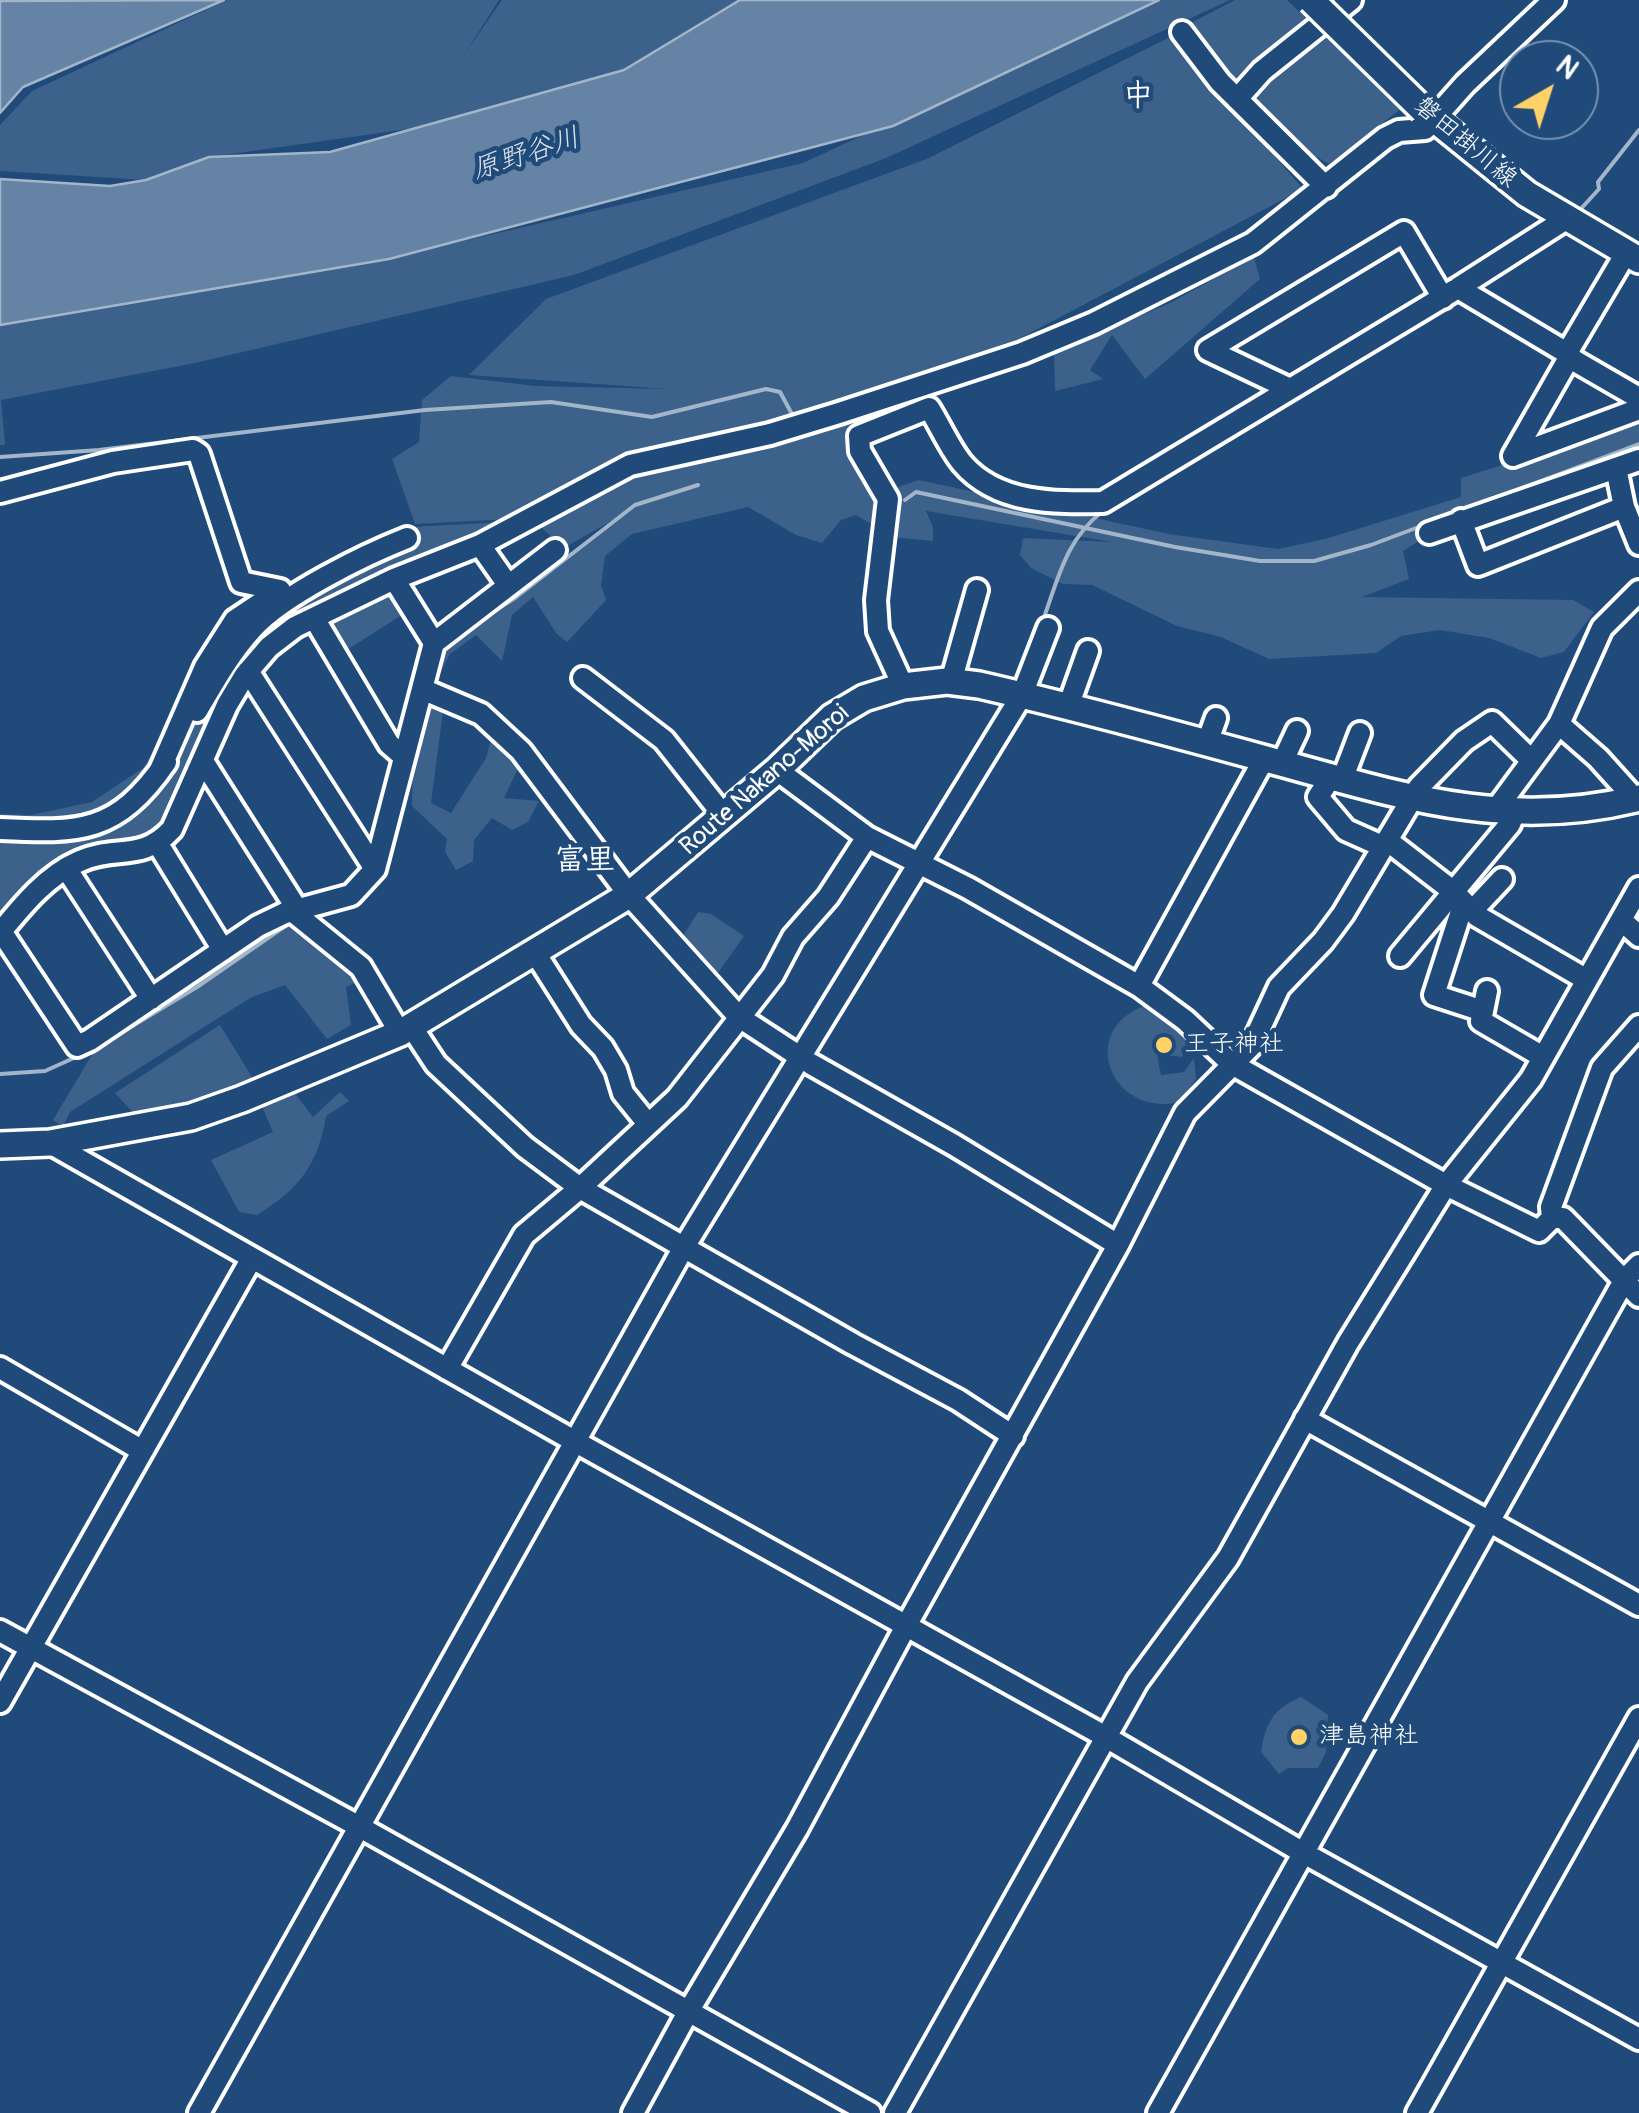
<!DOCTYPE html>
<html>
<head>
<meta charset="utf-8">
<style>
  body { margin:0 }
  #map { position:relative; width:1639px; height:2113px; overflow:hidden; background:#1f4a7a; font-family:Pangolin,sans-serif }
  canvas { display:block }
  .north { position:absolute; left:1499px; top:40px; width:100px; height:100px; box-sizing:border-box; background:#1f4a7a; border:2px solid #7992af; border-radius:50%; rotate:39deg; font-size:28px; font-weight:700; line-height:40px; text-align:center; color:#fff }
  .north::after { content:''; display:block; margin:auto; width:35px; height:45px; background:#ffd166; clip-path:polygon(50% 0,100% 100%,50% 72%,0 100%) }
</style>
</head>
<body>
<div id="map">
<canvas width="1639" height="2113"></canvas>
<div class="north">N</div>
</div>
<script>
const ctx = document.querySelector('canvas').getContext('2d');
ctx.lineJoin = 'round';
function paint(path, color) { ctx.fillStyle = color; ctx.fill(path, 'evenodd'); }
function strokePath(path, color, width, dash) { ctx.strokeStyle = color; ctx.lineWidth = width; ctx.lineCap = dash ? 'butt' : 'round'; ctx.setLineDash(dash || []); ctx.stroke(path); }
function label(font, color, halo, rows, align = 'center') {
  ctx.font = font + ' Pangolin,"Klee One",sans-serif'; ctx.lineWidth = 9; ctx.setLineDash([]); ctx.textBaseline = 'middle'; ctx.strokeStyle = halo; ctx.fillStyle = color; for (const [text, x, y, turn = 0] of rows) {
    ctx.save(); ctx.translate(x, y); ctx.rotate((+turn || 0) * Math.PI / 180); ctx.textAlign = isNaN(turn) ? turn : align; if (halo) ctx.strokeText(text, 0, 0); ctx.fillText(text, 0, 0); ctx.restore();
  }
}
paint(new Path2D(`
  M 227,0 L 499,0 L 464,55 L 502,0 L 740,0 L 624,70 L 415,128 L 210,157 L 146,180 L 0,171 L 0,125 L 32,91 Z
  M 1153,0 L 1230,0 L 886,158 L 574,275 L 195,363 L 1,400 L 5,445 L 0,445 L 0,325 L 406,254 L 803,163 Z
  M 1235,0 L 1287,0 L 1401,109 L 1329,164 L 1288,141 L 1189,24 Z
  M 1172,36 L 1303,189 L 1013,342 L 842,413 L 895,488 L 919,480 L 1169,534 L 1278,549 L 1325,539 L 1461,497 L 1461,478 L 1521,459 L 1639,414 L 1639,456 L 1437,530 L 1403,551 L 1409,579 L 1362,597 L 1573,600 L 1594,612 L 1564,652 L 1541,658 L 1489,638 L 1440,630 L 1401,636 L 1376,653 L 1269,659 L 1221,637 L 1177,626 L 1092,585 L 1063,584 L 1031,568 L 1020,555 L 1023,538 L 1112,542 L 926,511 L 933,527 L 933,541 L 892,537 L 856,515 L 841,520 L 822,543 L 796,535 L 748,507 L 632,534 L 605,556 L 601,585 L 606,600 L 567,642 L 556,633 L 533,597 L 512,615 L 502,661 L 476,635 L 450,654 L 430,692 L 422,651 L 508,585 L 577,550 L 639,505 L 564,548 L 531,518 L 415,524 L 392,459 L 419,442 L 422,400 L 451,376 L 536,386 L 668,389 L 469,375 L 546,299 L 929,158 Z
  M 1254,257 L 1260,279 L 1145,379 L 1112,335 L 1090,370 L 1103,379 L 1055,391 L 1054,351 L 1168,304 Z
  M 525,521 L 273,645 L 227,705 L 176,820 L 149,837 L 82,859 L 0,930 L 0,814 L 31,815 L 92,802 L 143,768 L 235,620 L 303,573 L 410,527 Z
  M 391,587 L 405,613 L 342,653 L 325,620 Z
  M 431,702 L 443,711 L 431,803 L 451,813 L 486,758 L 493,731 L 522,760 L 504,798 L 539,801 L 528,822 L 512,830 L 492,818 L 474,840 L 473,861 L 456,870 L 445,852 L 447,839 L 412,806 L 413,753 Z
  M 698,912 L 711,914 L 744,936 L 713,980 L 681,939 Z
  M 306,923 L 361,980 L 346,987 L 351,1025 L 327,1039 L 285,985 L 250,998 L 70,1112 L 63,1127 L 53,1120 L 93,1053 L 257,932 Z
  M 1144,1006 L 1157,1007 L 1192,1038 L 1182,1057 L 1157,1054 L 1161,1075 L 1184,1072 L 1194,1058 L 1196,1079 L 1180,1102 C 1111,1118 1077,1031 1144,1006 Z
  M 220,1025 L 255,1082 L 137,1117 L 115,1093 Z
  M 315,1077 L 296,1095 L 313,1117 L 340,1092 L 349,1101 L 326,1116 C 318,1165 299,1189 257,1215 L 239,1212 L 211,1160 L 273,1132 L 261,1104 Z
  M 1301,1697 L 1328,1715 L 1326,1752 L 1318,1768 L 1288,1768 L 1279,1774 L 1261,1752 C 1266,1722 1273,1709 1301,1697 Z`), '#3c618b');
const water = new Path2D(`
  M 224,0 L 23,87 L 0,113 L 0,1 Z
  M 740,0 L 1159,0 L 893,126 L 389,259 L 0,325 L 0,179 L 110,186 L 146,180 L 209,157 L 330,152 L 624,70 Z`);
paint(water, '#6583a4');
strokePath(water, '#a3b5c8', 2.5);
strokePath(new Path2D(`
  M 1578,212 L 1599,189 L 1598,182 L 1639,130
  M 0,457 L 99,450 L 425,410 L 551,402 L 652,417 L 766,389 L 780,392 L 793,416
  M 905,500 L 916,492 L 1175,547 L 1260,561 L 1314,561 L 1371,545 L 1424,525
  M 1461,511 L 1639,444
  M 480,620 L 515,598 L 635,505 L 698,485
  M 1042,623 C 1058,580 1065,540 1103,511 L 1109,512 L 1213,447
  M 395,831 L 401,811
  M 0,1074 L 45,1071 L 96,1048 L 197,987 L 291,922`), '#a3b5c8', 4);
const minor = new Path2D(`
  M 1182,32 L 1220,82 L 1326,187
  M 1237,99 L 1262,71 L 1351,0
  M 1458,288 L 1567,353 L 1626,253
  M 1567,353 L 1575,361 L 1639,398
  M 1290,389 L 1208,350 L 1404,232 L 1443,298
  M 1513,456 L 1639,409
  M 1513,456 L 1570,356
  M 1639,460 L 1616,468 L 1624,507 L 1639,544
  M 0,492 L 113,462 L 193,450 L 199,454 L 241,582 L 280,590 L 235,620 L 205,667 L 160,770
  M 1461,520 L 1478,565 L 1624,507
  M 1429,533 L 1616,468
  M 480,545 L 508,585
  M 394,579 L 434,643
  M 314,618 L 389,744 L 404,757
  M 248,671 L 375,869
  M 583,678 L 664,740 L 724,816
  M 951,682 L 977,590
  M 903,686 L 878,631 L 876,600 L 888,499 L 860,451 L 859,436 L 929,408 C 940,425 949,447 962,463 C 997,504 1054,503 1103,502 L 1458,288 L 1566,219
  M 422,689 L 481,714 L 521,751 L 629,895 L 739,1017 L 811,1064 L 954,1145 L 1118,1245
  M 1068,707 L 1088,651
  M 197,711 C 214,682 230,653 253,628 C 283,595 364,555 407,538
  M 1559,724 L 1598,758 L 1635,799
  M 1207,743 L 1216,718
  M 203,761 L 297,909
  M 1282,763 L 1297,731
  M 777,770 L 867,837 L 968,888 L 1139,986 L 1185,1020 L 1232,1064 L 1446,1185 L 1539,1231 L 1552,1218 L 1563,1218 L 1639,1296
  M 1331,777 L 1318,797 L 1346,830 L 1384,847
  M 1342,780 L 1360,733
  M 1494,812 L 1559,724 L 1602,628 L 1639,591
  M 0,829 C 81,833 117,833 166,762
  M 1388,841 L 1454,892 L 1477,916 L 1587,980
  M 158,844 L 223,950
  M 66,868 L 151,999
  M 1464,902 L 1434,995 L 1483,1011
  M 292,911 L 361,967 L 400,1033
  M 1472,911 L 1502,879
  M 1621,920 L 1639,936
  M 1,931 L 77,1046 L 90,1040 L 258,926 L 285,913 L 351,895 L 375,869 L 434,643 L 555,550
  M 0,933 C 22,906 47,875 80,861 C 116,845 142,862 172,829 L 227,705 L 245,675 L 269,647 L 295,627 L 394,579 L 480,545 L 630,465 L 770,434 L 839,413 L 1022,353 L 1094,323 L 1253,243 L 1385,138 L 1399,131 L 1425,129 L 1465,84 L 1554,0
  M 534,951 L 581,1025 L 603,1048 L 616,1070 L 623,1093 L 648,1124
  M 1400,956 L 1510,824 L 1515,812
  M 1139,986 L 1264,759
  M 1487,991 L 1481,1021 L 1543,1057
  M 411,1026 L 436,1064 L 525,1147 L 580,1188 L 853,1344 L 958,1400 L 1013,1436
  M 50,1143 L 576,1442 L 1106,1737 L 1302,1852 L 1639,2039
  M 1552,1218 L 1551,1207 L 1602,1068 L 1639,1026
  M 0,1368 L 141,1450
  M 447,1369 L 524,1235 L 580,1188 L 677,1098 L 773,975 L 793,937 L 828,897 L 867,837
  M 1305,1419 L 1639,1605
  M 0,1631 L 358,1826 L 870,2113
  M 0,1702 L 252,1258
  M 199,2113 L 684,1247 L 1022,695 L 1048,628
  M 633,2113 L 688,2012 L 797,1829 L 906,1626 L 1118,1245 L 1185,1113 L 1252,1045 L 1279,987 L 1323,941 L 1343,914 L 1419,787 L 1464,741 L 1492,722 L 1531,760
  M 895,2113 L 1137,1682 L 1228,1558 L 1348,1343 L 1446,1185 L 1531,1079 L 1639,888
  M 1158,2113 L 1625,1279 L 1639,1265
  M 1417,2113 L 1639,1718`);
const major = new Path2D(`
  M 1423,110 L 1527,194 L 1639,260
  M 0,1145 L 50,1143 L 191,1117 L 242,1099 L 400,1033 L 629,895 L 777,770 L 832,717 L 864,698 L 903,686 L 947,681 L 979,685 C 1075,707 1171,733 1266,759 C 1395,794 1504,832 1639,798`);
strokePath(minor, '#fff', 28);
strokePath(major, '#fff', 32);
strokePath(minor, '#1f4a7a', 20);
strokePath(major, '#1f4a7a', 25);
const majorBridge = new Path2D(`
  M 1311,0 L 1423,110`);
strokePath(majorBridge, '#fff', 32, []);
strokePath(majorBridge, '#1f4a7a', 25);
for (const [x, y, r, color] of [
  [1164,1045,10,"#ffd166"],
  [1299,1737,10,"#ffd166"]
]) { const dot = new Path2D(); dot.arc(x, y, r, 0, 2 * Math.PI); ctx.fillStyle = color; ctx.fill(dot); strokePath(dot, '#1f4a7a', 4); }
label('25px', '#fff', '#1f4a7a', [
  ["磐田掛川線",1465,143,40],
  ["Route Nakano-Moroi",765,781,-41]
]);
label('25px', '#fff', '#1f4a7a', [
  ["王子神社",1184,1045],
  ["津島神社",1319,1737]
], 'left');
label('italic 28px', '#d8e0e8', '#1f4a7a', [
  ["原野谷川",526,155,-18]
]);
label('bold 30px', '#fff', '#1f4a7a', [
  ["中",1138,97],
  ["富里",585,861]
]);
</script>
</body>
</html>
